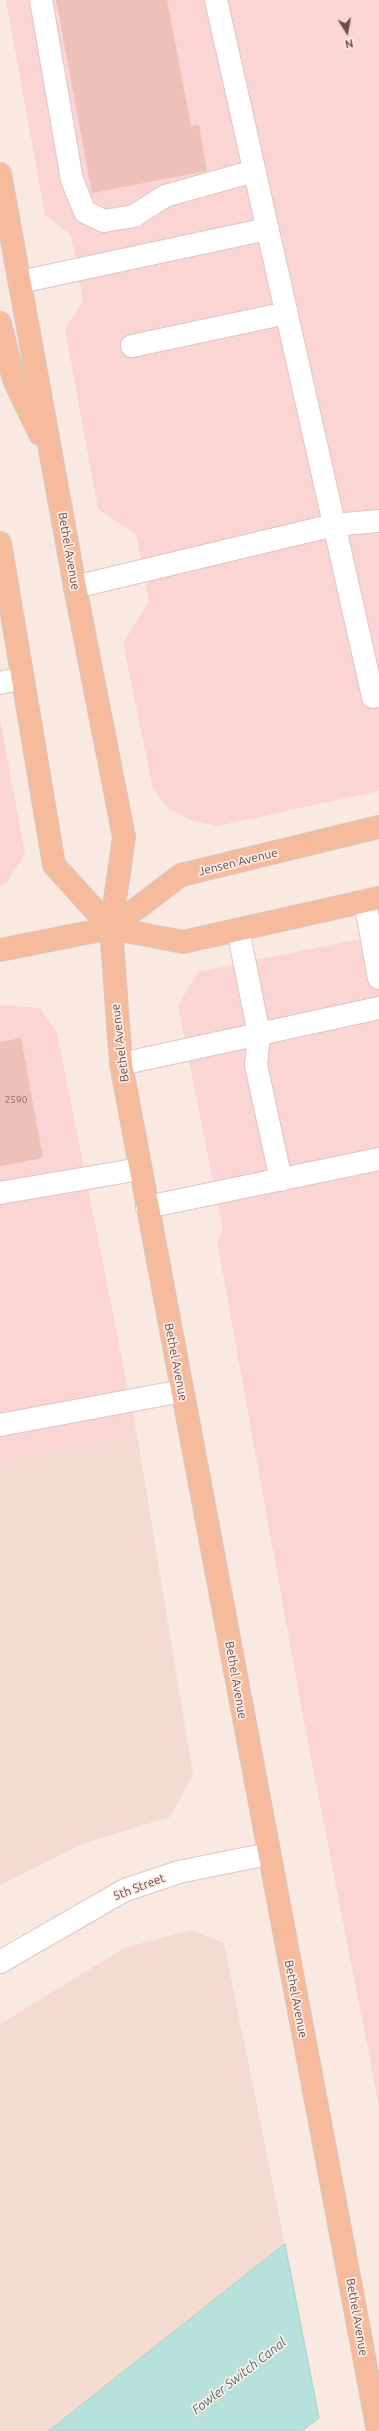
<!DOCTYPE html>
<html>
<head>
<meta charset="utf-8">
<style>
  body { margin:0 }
  #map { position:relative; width:379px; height:2431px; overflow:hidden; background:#fae9e0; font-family:Ubuntu,sans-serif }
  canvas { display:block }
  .north { position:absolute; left:327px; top:12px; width:40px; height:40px; -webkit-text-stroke:3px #feede6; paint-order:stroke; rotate:169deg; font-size:11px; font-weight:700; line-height:16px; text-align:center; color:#6f4c49 }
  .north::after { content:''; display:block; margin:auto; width:14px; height:18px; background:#6f4c49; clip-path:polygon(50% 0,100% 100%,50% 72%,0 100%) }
</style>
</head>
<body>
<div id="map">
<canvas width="379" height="2431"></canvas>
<div class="north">N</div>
</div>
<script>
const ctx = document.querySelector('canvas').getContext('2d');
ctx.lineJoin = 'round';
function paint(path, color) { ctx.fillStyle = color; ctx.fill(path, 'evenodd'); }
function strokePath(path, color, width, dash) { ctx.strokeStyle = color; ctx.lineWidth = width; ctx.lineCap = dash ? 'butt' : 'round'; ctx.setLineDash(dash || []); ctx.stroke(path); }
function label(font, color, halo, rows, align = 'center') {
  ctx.font = font + ' Ubuntu,sans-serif'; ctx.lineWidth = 3.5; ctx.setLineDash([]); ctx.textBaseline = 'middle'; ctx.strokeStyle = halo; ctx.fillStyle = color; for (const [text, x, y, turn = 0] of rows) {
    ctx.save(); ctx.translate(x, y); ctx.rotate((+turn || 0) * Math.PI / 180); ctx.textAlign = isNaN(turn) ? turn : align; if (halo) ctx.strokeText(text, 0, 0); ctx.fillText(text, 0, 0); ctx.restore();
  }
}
paint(new Path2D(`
  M 137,1435 L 193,1775 L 170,1817 L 82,1844 L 0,1885 L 0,1461 Z
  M 191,1930 L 224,1943 L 285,2244 L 49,2431 L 0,2431 L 0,2024 L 124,1948 Z`), '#f3dbd2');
paint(new Path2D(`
  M 6,0 L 379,0 L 379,791 L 217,826 L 190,820 L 168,808 L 153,789 L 123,643 L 149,601 L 136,534 L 98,509 L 65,329 L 83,301 L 71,235 L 45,215 Z
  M 0,719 L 25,854 L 6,884 L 0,885 Z
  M 379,935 L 379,2106 L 305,1727 L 217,1241 L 223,1231 L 178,1005 L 198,972 Z
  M 7,1005 L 40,1008 L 57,1033 L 137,1435 L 0,1461 L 0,1006 Z`), '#fad5d4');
const water = new Path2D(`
  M 285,2244 L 319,2418 L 302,2431 L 49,2431 Z`);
paint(water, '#b7e2dc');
strokePath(water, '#9ed3cc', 1);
paint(new Path2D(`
  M 56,0 L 167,0 L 191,126 L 199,125 L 207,171 L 92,193 Z
  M 21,1038 L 43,1158 L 0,1166 L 0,1042 Z`), '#eec0ba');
const minor = new Path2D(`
  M 41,0 L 72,180 L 85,212 L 104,221 L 134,216 L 165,196 L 254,171
  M 216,0 L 373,697 L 379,695
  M 20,282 L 267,229
  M 132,346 L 287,313
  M 75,587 L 334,525 L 379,521
  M 0,683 L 21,678
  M 365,901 L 379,978
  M 238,930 L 259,1034 L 256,1065 L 281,1180
  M 121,1064 L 379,1008
  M 0,1193 L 140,1169
  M 147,1207 L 379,1159
  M 0,1425 L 182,1391
  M 0,1962 L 125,1890 L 179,1872 L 268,1854`);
const major = new Path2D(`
  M 0,174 L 75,587 L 124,837 L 111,928 L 121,1064 L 378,2431
  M 0,323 L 14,380 L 40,434
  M 0,543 L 54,865 L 111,928
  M 111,928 L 181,875 L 379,827
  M 0,950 L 111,928 L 183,942 L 379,898`);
strokePath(minor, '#dfc5c0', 24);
strokePath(major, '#d4c9c8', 24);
strokePath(minor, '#fff', 22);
strokePath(major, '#f5bb9c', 22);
label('10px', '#8f6965', null, [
  ["2590",16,1100]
]);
label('12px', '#6f4c49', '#feede6', [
  ["Bethel Avenue",69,551,80],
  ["Jensen Avenue",238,862,-14],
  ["Bethel Avenue",120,1043,-97],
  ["Bethel Avenue",176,1362,79],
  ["Bethel Avenue",236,1680,80],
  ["5th Street",139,1887,-21],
  ["Bethel Avenue",296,1999,79],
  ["Bethel Avenue",357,2317,80]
]);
label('italic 13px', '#3f746e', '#feede6', [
  ["Fowler Switch Canal",239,2376,-38]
]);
</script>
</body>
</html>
